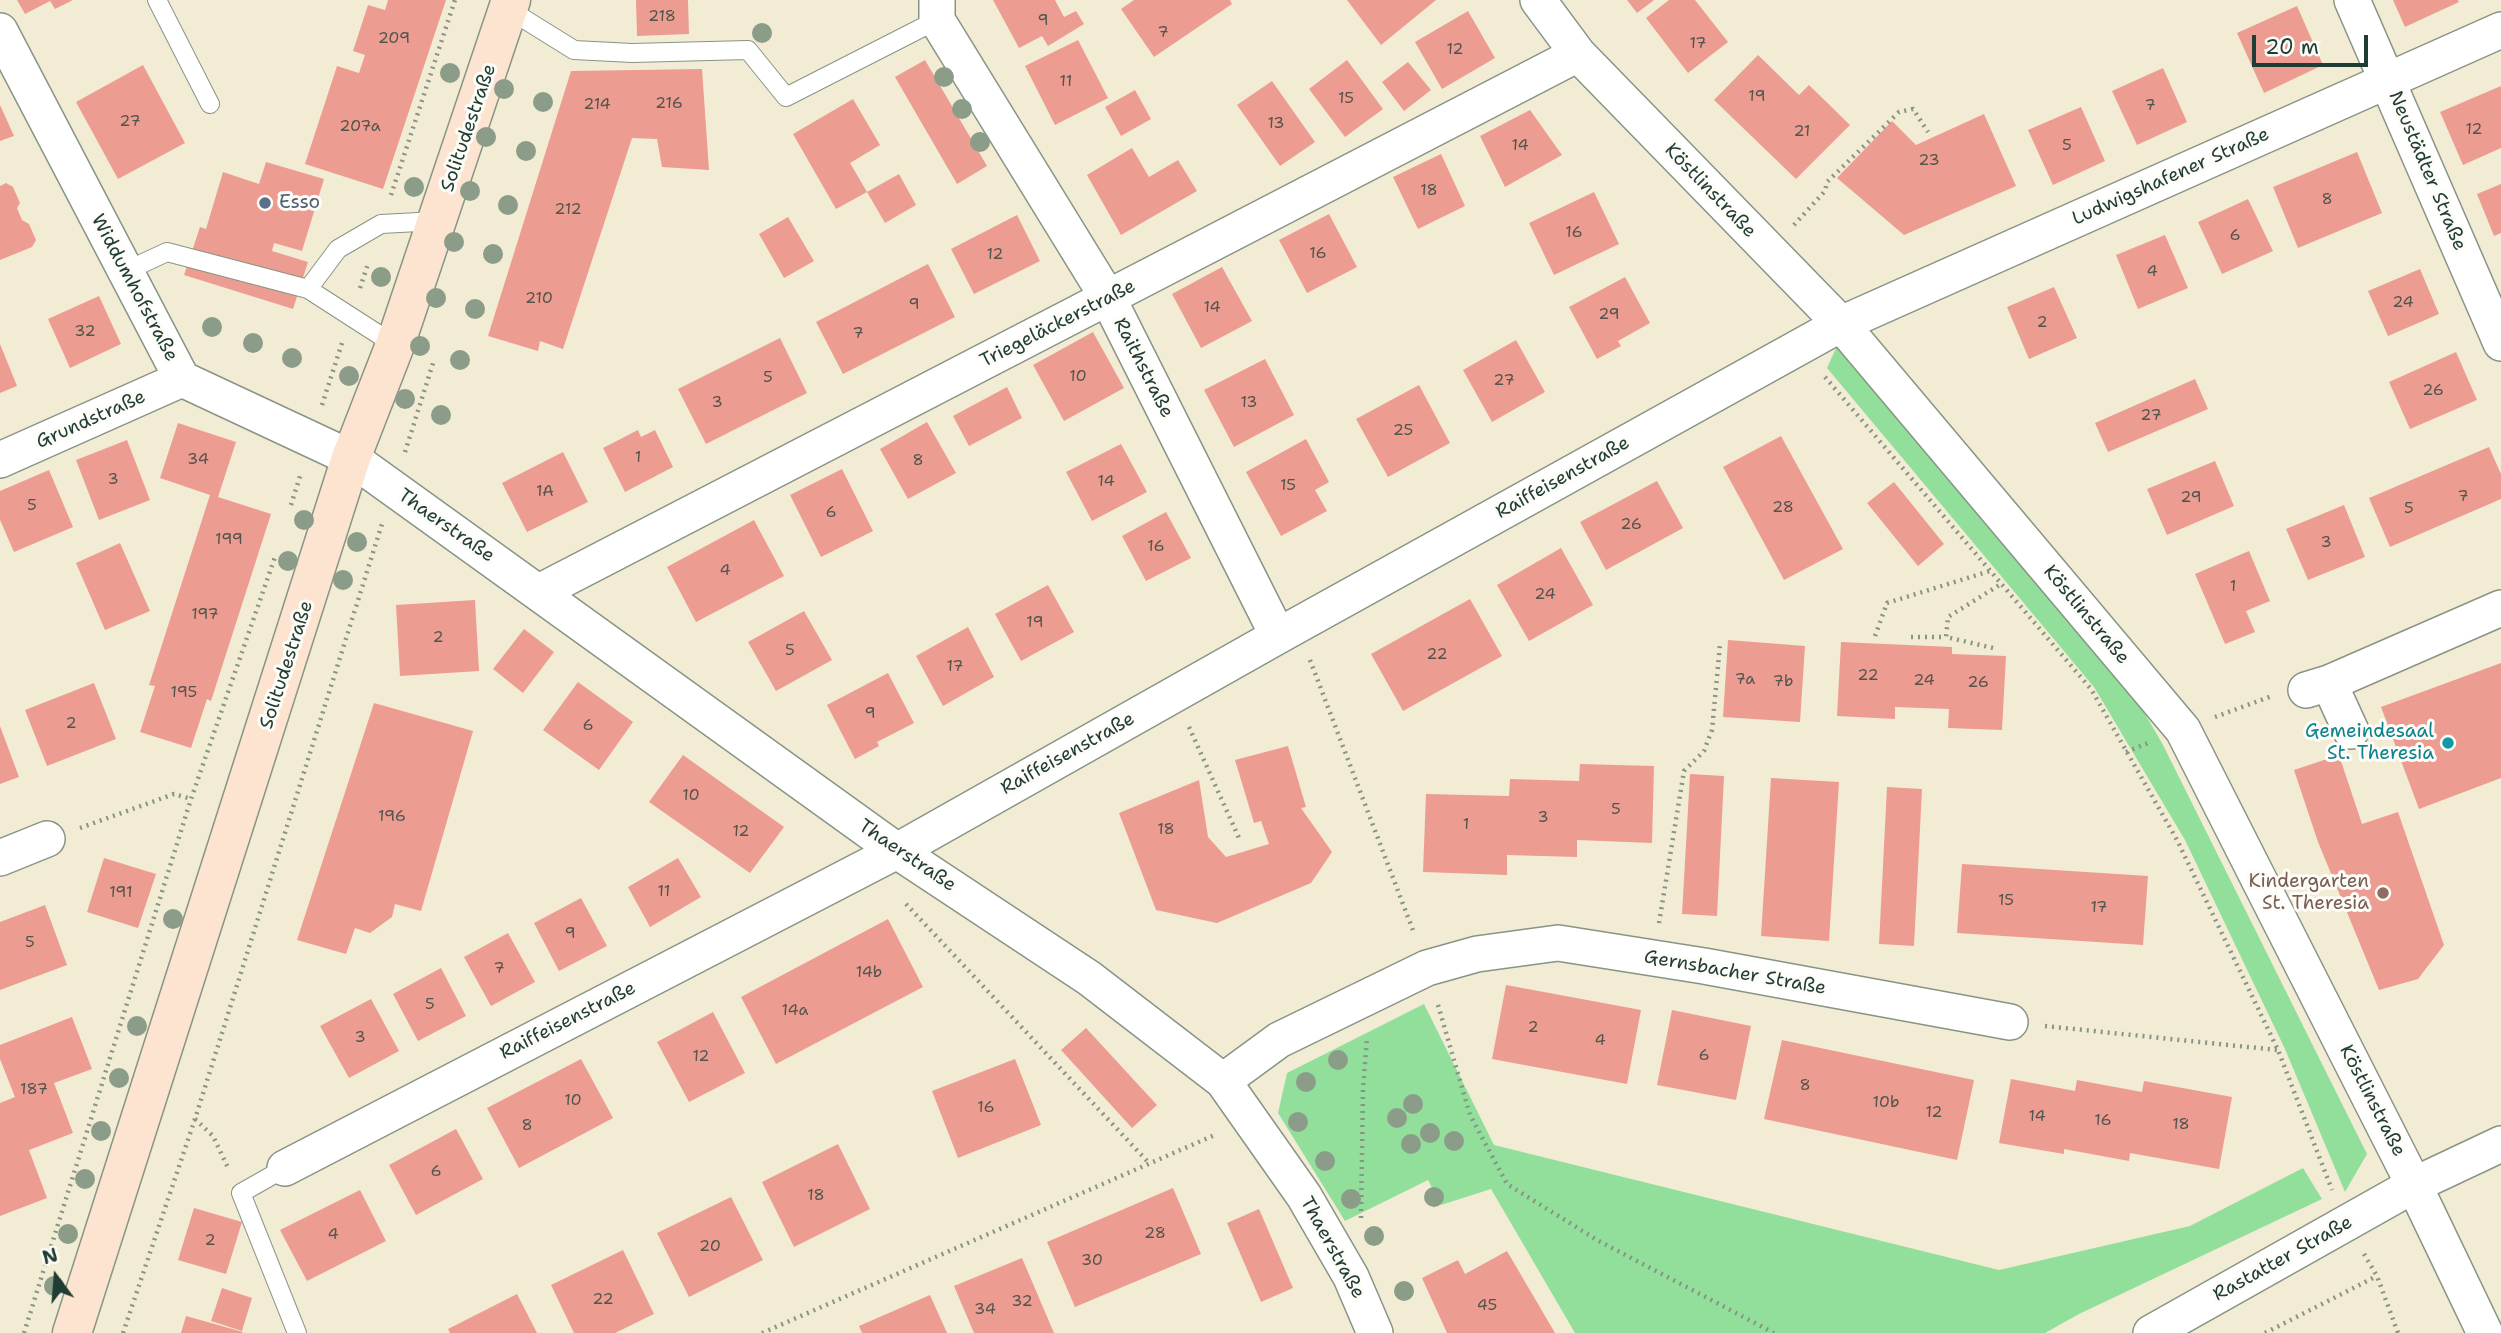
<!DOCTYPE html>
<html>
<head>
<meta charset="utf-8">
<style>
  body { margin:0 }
  #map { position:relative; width:2501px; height:1333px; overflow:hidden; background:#f2ecd5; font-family:"Shantell Sans",sans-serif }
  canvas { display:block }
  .north { position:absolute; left:21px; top:1242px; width:70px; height:70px; -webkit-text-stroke:5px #fdfcf7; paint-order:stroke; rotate:344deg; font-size:19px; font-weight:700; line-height:28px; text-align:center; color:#1f3d34 }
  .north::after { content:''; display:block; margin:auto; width:24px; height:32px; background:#1f3d34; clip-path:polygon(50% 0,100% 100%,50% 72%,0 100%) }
  .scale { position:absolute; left:2252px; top:35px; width:116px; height:32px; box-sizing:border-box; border:4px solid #1f3d34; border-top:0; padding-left:9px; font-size:21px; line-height:24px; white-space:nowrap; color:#1f3d34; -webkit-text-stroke:5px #fdfcf7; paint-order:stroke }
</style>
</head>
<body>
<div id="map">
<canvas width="2501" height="1333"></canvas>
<div class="north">N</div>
<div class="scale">20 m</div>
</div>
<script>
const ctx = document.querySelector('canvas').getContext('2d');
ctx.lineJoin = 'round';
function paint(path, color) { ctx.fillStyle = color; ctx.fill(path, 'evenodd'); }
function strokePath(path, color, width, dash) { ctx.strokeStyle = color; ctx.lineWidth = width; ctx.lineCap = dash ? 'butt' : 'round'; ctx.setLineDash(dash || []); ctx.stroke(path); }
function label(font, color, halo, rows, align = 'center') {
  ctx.font = font + ' "Shantell Sans",sans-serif'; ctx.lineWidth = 6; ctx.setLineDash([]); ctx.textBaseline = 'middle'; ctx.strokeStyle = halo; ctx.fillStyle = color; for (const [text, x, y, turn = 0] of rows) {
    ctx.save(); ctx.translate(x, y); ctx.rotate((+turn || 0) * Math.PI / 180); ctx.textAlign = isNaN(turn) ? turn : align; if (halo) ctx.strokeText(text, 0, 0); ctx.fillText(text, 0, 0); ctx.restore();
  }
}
paint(new Path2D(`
  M 1842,335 L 2118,668 L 2162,743 L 2367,1154 L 2345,1192 L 2285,1049 L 2185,840 L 2094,687 L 1827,368 Z
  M 1424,1004 L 1494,1145 L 1999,1270 L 2190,1226 L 2303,1168 L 2322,1199 L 2079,1314 L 2045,1333 L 1575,1333 L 1491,1189 L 1441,1205 L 1428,1180 L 1345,1221 L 1278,1113 L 1287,1073 Z`), '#92df9c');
paint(new Path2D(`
  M 17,0 L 73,0 L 55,9 L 50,1 L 25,14 Z
  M 388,0 L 446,0 L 383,189 L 305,164 L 337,66 L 359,73 L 365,55 L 353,51 L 368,5 L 385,10 Z
  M 636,0 L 688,0 L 689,34 L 637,36 Z
  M 993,0 L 1055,0 L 1064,17 L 1076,11 L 1084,24 L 1048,46 L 1042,36 L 1019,48 Z
  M 1134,0 L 1230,0 L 1232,4 L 1154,57 L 1121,9 Z
  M 1347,0 L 1436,0 L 1381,45 Z
  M 1627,0 L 1654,0 L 1637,13 Z
  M 1669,0 L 1695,0 L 1728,42 L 1688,73 L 1646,18 Z
  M 2393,0 L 2458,0 L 2459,2 L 2405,27 Z
  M 2297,6 L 2323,65 L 2264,93 L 2237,33 Z
  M 1468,11 L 1495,58 L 1442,89 L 1415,42 Z
  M 1078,40 L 1108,98 L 1055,125 L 1025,66 Z
  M 1758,55 L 1799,95 L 1809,85 L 1850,125 L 1796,179 L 1714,100 Z
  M 925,60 L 987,166 L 957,184 L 895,77 Z
  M 1347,60 L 1383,109 L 1345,137 L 1309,89 Z
  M 1408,62 L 1431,90 L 1404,111 L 1382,82 Z
  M 143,65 L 185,143 L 118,179 L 76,102 Z
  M 2163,68 L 2187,122 L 2137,145 L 2112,91 Z
  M 702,69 L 709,170 L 662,167 L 657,139 L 632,138 L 563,349 L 540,341 L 538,351 L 488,336 L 571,71 Z
  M 1272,81 L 1315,142 L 1280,166 L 1237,105 Z
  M 2501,86 L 2501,148 L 2463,165 L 2440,112 Z
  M 1135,90 L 1151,119 L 1121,136 L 1105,107 Z
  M 853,99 L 880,145 L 850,163 L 867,192 L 836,209 L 793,134 Z
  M 0,105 L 14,136 L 0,141 Z
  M 2081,107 L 2105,161 L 2053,185 L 2028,130 Z
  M 1530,110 L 1562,155 L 1505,187 L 1480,136 Z
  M 1984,114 L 2016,186 L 1904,235 L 1837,178 L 1892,121 L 1916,145 Z
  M 1132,148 L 1149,177 L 1178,160 L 1197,191 L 1121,235 L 1087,175 Z
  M 2357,152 L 2382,213 L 2298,248 L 2273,187 Z
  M 1441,154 L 1465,206 L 1418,229 L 1393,177 Z
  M 266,162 L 324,179 L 302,251 L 274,243 L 272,251 L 308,262 L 293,309 L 184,275 L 200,227 L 206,229 L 223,172 L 259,184 Z
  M 899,174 L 916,205 L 885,223 L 867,192 Z
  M 6,183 L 13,187 L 20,203 L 17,208 L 22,220 L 29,224 L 36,240 L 32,247 L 0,260 L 0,186 Z
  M 2501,184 L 2501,233 L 2494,236 L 2477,194 Z
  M 1594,192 L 1619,244 L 1554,275 L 1529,223 Z
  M 2248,199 L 2273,251 L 2222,274 L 2198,222 Z
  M 1329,214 L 1357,267 L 1307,293 L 1279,240 Z
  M 1017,215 L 1040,261 L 974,294 L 951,249 Z
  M 788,217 L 814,261 L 784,278 L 759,234 Z
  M 2165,235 L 2188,288 L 2138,309 L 2116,255 Z
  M 928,264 L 955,317 L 843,374 L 816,322 Z
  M 1222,267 L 1252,321 L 1201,348 L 1172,294 Z
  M 2420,269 L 2439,314 L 2388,336 L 2368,291 Z
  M 1625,277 L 1650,323 L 1618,341 L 1621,346 L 1597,359 L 1569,307 Z
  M 2054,287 L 2077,338 L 2029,359 L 2007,307 Z
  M 99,296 L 121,344 L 70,368 L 48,319 Z
  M 1093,332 L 1124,388 L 1064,421 L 1033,365 Z
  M 780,338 L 807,393 L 706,444 L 678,389 Z
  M 1516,340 L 1545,392 L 1492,422 L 1463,370 Z
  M 0,344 L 17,386 L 0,393 Z
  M 2456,352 L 2477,400 L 2410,429 L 2389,382 Z
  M 1265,359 L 1294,415 L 1234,447 L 1204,390 Z
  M 2195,379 L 2208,409 L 2108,452 L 2095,423 Z
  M 1419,385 L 1450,443 L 1388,477 L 1356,419 Z
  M 1007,387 L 1022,418 L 969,446 L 953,416 Z
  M 927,422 L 956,473 L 908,499 L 880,449 Z
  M 178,423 L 236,442 L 218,497 L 271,514 L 211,701 L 207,699 L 191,748 L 140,732 L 155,686 L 149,685 L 210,495 L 160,478 Z
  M 638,430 L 641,437 L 655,430 L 673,467 L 625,492 L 603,448 Z
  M 1781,436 L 1843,549 L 1784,580 L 1723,467 Z
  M 1306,439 L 1329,482 L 1315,490 L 1327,511 L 1281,536 L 1246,472 Z
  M 127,440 L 150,500 L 99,520 L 76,460 Z
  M 1121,444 L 1147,492 L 1092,521 L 1066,472 Z
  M 2489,447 L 2501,474 L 2501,499 L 2390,547 L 2369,498 Z
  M 563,452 L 588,502 L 527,532 L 502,483 Z
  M 2215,461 L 2234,506 L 2167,535 L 2147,489 Z
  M 842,469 L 873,531 L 821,557 L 790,495 Z
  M 49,470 L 73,527 L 14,552 L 0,520 L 0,491 Z
  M 1657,481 L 1683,528 L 1606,570 L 1580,522 Z
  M 1894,482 L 1944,544 L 1918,566 L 1867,503 Z
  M 2344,505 L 2365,557 L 2308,580 L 2286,529 Z
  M 1166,512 L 1191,558 L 1146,581 L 1122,536 Z
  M 754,520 L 784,576 L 696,622 L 667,567 Z
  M 120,543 L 150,611 L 105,630 L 76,563 Z
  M 1561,548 L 1593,605 L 1529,641 L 1497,585 Z
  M 2249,551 L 2270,601 L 2246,611 L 2255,632 L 2225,644 L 2195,574 Z
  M 1048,585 L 1074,632 L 1021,661 L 995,614 Z
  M 1470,599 L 1502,656 L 1403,711 L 1371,654 Z
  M 475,600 L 479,671 L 400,676 L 396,605 Z
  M 804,611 L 832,660 L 776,691 L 748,642 Z
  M 968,627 L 994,677 L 943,706 L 916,656 Z
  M 524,629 L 554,652 L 523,693 L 493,669 Z
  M 1728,640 L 1805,646 L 1800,722 L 1723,717 Z
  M 1841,642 L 1952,647 L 1952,654 L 2006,656 L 2002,730 L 1948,728 L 1949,709 L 1895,707 L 1895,719 L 1837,716 Z
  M 2501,663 L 2501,778 L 2419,809 L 2381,707 Z
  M 888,673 L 914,723 L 877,742 L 879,746 L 855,759 L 827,705 Z
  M 578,682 L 633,722 L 599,770 L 543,730 Z
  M 94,683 L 116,739 L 47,766 L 25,710 Z
  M 374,703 L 473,731 L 421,911 L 395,904 L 392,917 L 370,933 L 355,928 L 346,954 L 297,940 Z
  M 0,726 L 19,777 L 0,784 Z
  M 1288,746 L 1306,807 L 1301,808 L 1332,852 L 1311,883 L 1217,923 L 1156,910 L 1119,813 L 1199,780 L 1208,837 L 1226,857 L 1269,844 L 1261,821 L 1254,823 L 1235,760 Z
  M 683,755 L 784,827 L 750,873 L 649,802 Z
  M 2339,755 L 2362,824 L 2398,812 L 2444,945 L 2418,979 L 2379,990 L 2318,842 L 2294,770 Z
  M 1580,764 L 1654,766 L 1652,843 L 1577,840 L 1577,857 L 1507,855 L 1507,875 L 1423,872 L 1426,794 L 1509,796 L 1510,779 L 1579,781 Z
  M 1690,774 L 1724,776 L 1717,916 L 1682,914 Z
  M 1771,778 L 1839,782 L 1829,941 L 1761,936 Z
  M 1887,787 L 1922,789 L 1914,946 L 1879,944 Z
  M 104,858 L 156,874 L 138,928 L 87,912 Z
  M 678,858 L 701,897 L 650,927 L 628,887 Z
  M 1962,864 L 2148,876 L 2143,945 L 1957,933 Z
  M 581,898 L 607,946 L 559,971 L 534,923 Z
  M 45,905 L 67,965 L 0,990 L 0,922 Z
  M 888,919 L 923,987 L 776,1064 L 741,997 Z
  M 508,933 L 535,982 L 491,1006 L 464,957 Z
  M 441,968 L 466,1016 L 418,1041 L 393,994 Z
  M 1506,985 L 1641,1010 L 1627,1084 L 1492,1059 Z
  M 371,999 L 399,1051 L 349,1078 L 320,1026 Z
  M 1672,1010 L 1751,1026 L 1736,1100 L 1657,1085 Z
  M 713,1012 L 745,1073 L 689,1102 L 657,1042 Z
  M 72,1017 L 92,1069 L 54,1083 L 73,1133 L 29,1150 L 47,1198 L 0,1216 L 0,1103 L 15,1097 L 0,1059 L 0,1045 Z
  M 1086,1028 L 1157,1105 L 1132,1128 L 1061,1050 Z
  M 1782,1040 L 1974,1080 L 1957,1160 L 1764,1119 Z
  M 581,1059 L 613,1118 L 519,1168 L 487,1108 Z
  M 1015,1059 L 1041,1125 L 958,1158 L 932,1091 Z
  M 2011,1079 L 2075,1091 L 2077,1080 L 2142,1092 L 2144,1081 L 2232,1097 L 2219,1169 L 2130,1153 L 2129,1161 L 2064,1149 L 2064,1154 L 1999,1143 Z
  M 456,1129 L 483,1179 L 416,1215 L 389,1165 Z
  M 838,1144 L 870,1209 L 794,1247 L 762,1182 Z
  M 1173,1188 L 1201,1254 L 1075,1307 L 1047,1242 Z
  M 360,1190 L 386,1241 L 307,1281 L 280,1230 Z
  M 731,1197 L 763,1260 L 689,1297 L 657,1233 Z
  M 194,1208 L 242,1222 L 226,1274 L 178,1260 Z
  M 1259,1209 L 1293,1288 L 1261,1302 L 1227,1223 Z
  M 623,1250 L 654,1314 L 615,1333 L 574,1333 L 551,1285 Z
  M 1507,1251 L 1555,1333 L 1447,1333 L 1422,1278 L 1458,1260 L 1465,1274 Z
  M 1022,1258 L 1054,1333 L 974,1333 L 954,1286 Z
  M 222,1288 L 252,1298 L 242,1331 L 211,1321 Z
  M 517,1294 L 537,1333 L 450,1333 L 448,1329 Z
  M 930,1295 L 947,1333 L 862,1333 L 859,1326 Z
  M 186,1316 L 243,1332 L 242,1333 L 181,1333 Z`), '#ed9c91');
const lane = new Path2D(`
  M 157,0 L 210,104
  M 508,9 L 574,50 L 632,53 L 748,50 L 786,97 L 937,20
  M 126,271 L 167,252 L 308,289 L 395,345
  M 308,289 L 338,249 L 381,224 L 437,221
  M 285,1168 L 241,1193 L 297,1333`);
const street = new Path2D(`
  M 937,0 L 937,20 L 1108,298 L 1278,636
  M 1538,0 L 1578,54 L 1841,324 L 2183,730 L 2414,1185 L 2485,1333
  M 2352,0 L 2501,343
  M 0,31 L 182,379 L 351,458 L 897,851 L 1089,978 L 1223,1081 L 1304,1196 L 1351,1277 L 1375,1333
  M 0,460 L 182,379
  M 539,592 L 1578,54
  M 2329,683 L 2351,731
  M 2306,690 L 2329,683 L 2501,608
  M 0,858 L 47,839
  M 1223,1081 L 1279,1040 L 1427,968 L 1477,954 L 1558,943 L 1704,966 L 2010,1022
  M 285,1168 L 897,851 L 1278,636 L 1841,324 L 2501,30
  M 2151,1333 L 2414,1185 L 2501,1144`);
const secondary = new Path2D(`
  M 72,1333 L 351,458 L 395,345 L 511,0`);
strokePath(lane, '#889484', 20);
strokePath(street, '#889484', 38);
strokePath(secondary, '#889484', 41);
strokePath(new Path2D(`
  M 391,195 L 455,0
  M 1794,225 L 1825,191 L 1827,182 L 1899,112 L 1913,109 L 1928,132
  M 360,288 L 368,264
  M 1825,377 L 2091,689 L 2177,840 L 2278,1050 L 2332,1190
  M 322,405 L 342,343
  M 405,452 L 434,360
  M 291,505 L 301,473
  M 1875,636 L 1887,603 L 1990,571
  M 1911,637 L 1946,637
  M 1993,648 L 1946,637 L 1948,617 L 2001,584
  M 1310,660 L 1414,933
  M 2215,717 L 2272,696
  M 1189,727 L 1239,838
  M 2126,752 L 2148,743
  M 80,828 L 174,794 L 191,799
  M 906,904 L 1149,1163
  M 1659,923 L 1684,771 L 1704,751 L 1712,730 L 1720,645
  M 1438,1005 L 1470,1115 L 1507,1184 L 1597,1240 L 1774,1333
  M 2045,1026 L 2277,1050
  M 195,1119 L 213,1136 L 229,1170
  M 1361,1218 L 1363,1089 L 1367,1038
  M 2364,1254 L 2377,1276 L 2398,1333
  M 24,1333 L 191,799 L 275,557
  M 123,1333 L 195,1119 L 382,524
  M 762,1333 L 1217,1134
  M 2265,1333 L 2377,1276`), '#889484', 4.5, [2, 5]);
strokePath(lane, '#fff', 18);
strokePath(street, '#fff', 35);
strokePath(secondary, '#fde4d1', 38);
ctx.fillStyle = '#8b9d88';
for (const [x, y] of [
  [762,33],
  [450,73],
  [944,77],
  [504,89],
  [543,102],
  [962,109],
  [486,137],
  [980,142],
  [526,151],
  [414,187],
  [470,191],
  [508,205],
  [454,242],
  [493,254],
  [381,277],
  [436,298],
  [475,309],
  [212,327],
  [253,343],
  [420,346],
  [292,358],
  [460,360],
  [349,376],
  [405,399],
  [441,415],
  [304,520],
  [357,542],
  [288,561],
  [343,580],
  [173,919],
  [137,1026],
  [1338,1060],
  [119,1078],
  [1306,1082],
  [1413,1104],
  [1397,1118],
  [1298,1122],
  [101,1131],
  [1430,1133],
  [1454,1141],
  [1411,1144],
  [1325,1161],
  [85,1179],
  [1434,1197],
  [1351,1199],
  [68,1234],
  [1374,1236],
  [54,1286],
  [1404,1291]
]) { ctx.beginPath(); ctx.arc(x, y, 10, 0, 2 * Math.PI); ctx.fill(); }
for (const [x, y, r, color] of [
  [265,203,7,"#5c6f8a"],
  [2448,743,7,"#0f9aa8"],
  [2383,893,7,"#8d6e63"]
]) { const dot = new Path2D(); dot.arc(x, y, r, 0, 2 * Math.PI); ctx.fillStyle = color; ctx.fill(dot); strokePath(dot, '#fdfcf7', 2.5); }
label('16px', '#52554b', null, [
  ["218",662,17],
  ["9",1043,21],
  ["7",1163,33],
  ["209",394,39],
  ["17",1698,44],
  ["12",1455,50],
  ["11",1066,82],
  ["19",1757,97],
  ["15",1346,99],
  ["216",669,104],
  ["214",597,105],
  ["7",2150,106],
  ["27",130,122],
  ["13",1276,124],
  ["207a",360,127],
  ["12",2474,130],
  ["21",1802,132],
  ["14",1520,146],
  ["5",2067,146],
  ["23",1929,161],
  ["18",1429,191],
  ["8",2327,200],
  ["212",568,210],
  ["16",1574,233],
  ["6",2235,236],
  ["16",1318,254],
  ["12",995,255],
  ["4",2152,272],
  ["210",539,299],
  ["24",2403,303],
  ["9",914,305],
  ["14",1212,308],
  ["29",1609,315],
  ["2",2042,323],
  ["32",85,332],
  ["7",858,334],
  ["10",1078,377],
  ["5",768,378],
  ["27",1504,381],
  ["26",2433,391],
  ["3",717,403],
  ["13",1249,403],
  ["27",2151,416],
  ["25",1403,431],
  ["1",638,458],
  ["34",198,460],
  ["8",918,461],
  ["3",113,480],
  ["14",1106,482],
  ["15",1288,486],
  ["1A",545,492],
  ["7",2463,497],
  ["29",2191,498],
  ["5",32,506],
  ["28",1783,508],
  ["5",2409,509],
  ["6",831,513],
  ["26",1631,525],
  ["199",229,540],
  ["3",2326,543],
  ["16",1156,547],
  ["4",725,571],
  ["1",2233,587],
  ["24",1545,595],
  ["197",205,615],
  ["19",1035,623],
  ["2",438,638],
  ["5",790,651],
  ["22",1437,655],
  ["17",955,667],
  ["22",1868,676],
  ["7a",1745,680],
  ["24",1924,681],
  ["7b",1783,682],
  ["26",1978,683],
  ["195",184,693],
  ["9",870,714],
  ["2",71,724],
  ["6",588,726],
  ["10",691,796],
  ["5",1616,810],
  ["196",392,817],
  ["3",1543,818],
  ["1",1466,825],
  ["18",1166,830],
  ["12",741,832],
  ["11",664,892],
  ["191",121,893],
  ["15",2006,901],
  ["17",2099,908],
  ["9",570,934],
  ["5",30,943],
  ["7",499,969],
  ["14b",869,973],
  ["5",430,1005],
  ["14a",795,1011],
  ["2",1533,1028],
  ["3",360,1038],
  ["4",1600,1041],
  ["6",1704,1056],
  ["12",701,1057],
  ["8",1805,1086],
  ["187",34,1090],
  ["10",573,1101],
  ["10b",1886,1103],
  ["16",986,1108],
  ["12",1934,1113],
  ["14",2037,1117],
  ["16",2103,1121],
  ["18",2181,1125],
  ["8",527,1126],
  ["6",436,1172],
  ["18",816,1196],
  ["28",1155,1234],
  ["4",333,1235],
  ["2",210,1241],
  ["20",710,1247],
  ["30",1092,1261],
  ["22",603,1300],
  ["32",1022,1302],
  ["45",1487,1306],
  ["34",985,1310]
]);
label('19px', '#1f3d34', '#fdfcf7', [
  ["Solitudestraße",469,128,-71],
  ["Neustädter Straße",2427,171,67],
  ["Ludwigshafener Straße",2171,177,-24],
  ["Köstlinstraße",1710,191,46],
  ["Widdumhofstraße",134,288,62],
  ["Triegeläckerstraße",1058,324,-27],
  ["Raithstraße",1143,368,63],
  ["Grundstraße",91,420,-24],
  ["Raiffeisenstraße",1563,478,-29],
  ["Thaerstraße",446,526,35],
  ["Köstlinstraße",2086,615,50],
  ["Solitudestraße",287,665,-72],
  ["Raiffeisenstraße",1068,754,-29],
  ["Thaerstraße",907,856,34],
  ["Gernsbacher Straße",1735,973,10],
  ["Raiffeisenstraße",568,1021,-27],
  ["Köstlinstraße",2372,1101,63],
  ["Thaerstraße",1332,1248,61],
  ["Rastatter Straße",2283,1259,-29]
]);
label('19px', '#4e5e75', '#fdfcf7', [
  ["Esso",279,203]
], 'left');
label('19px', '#0d838f', '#fdfcf7', [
  ["Gemeindesaal",2434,732],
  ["St. Theresia",2434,754]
], 'right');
label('19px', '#785e54', '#fdfcf7', [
  ["Kindergarten",2369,882],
  ["St. Theresia",2369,904]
], 'right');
</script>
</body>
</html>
